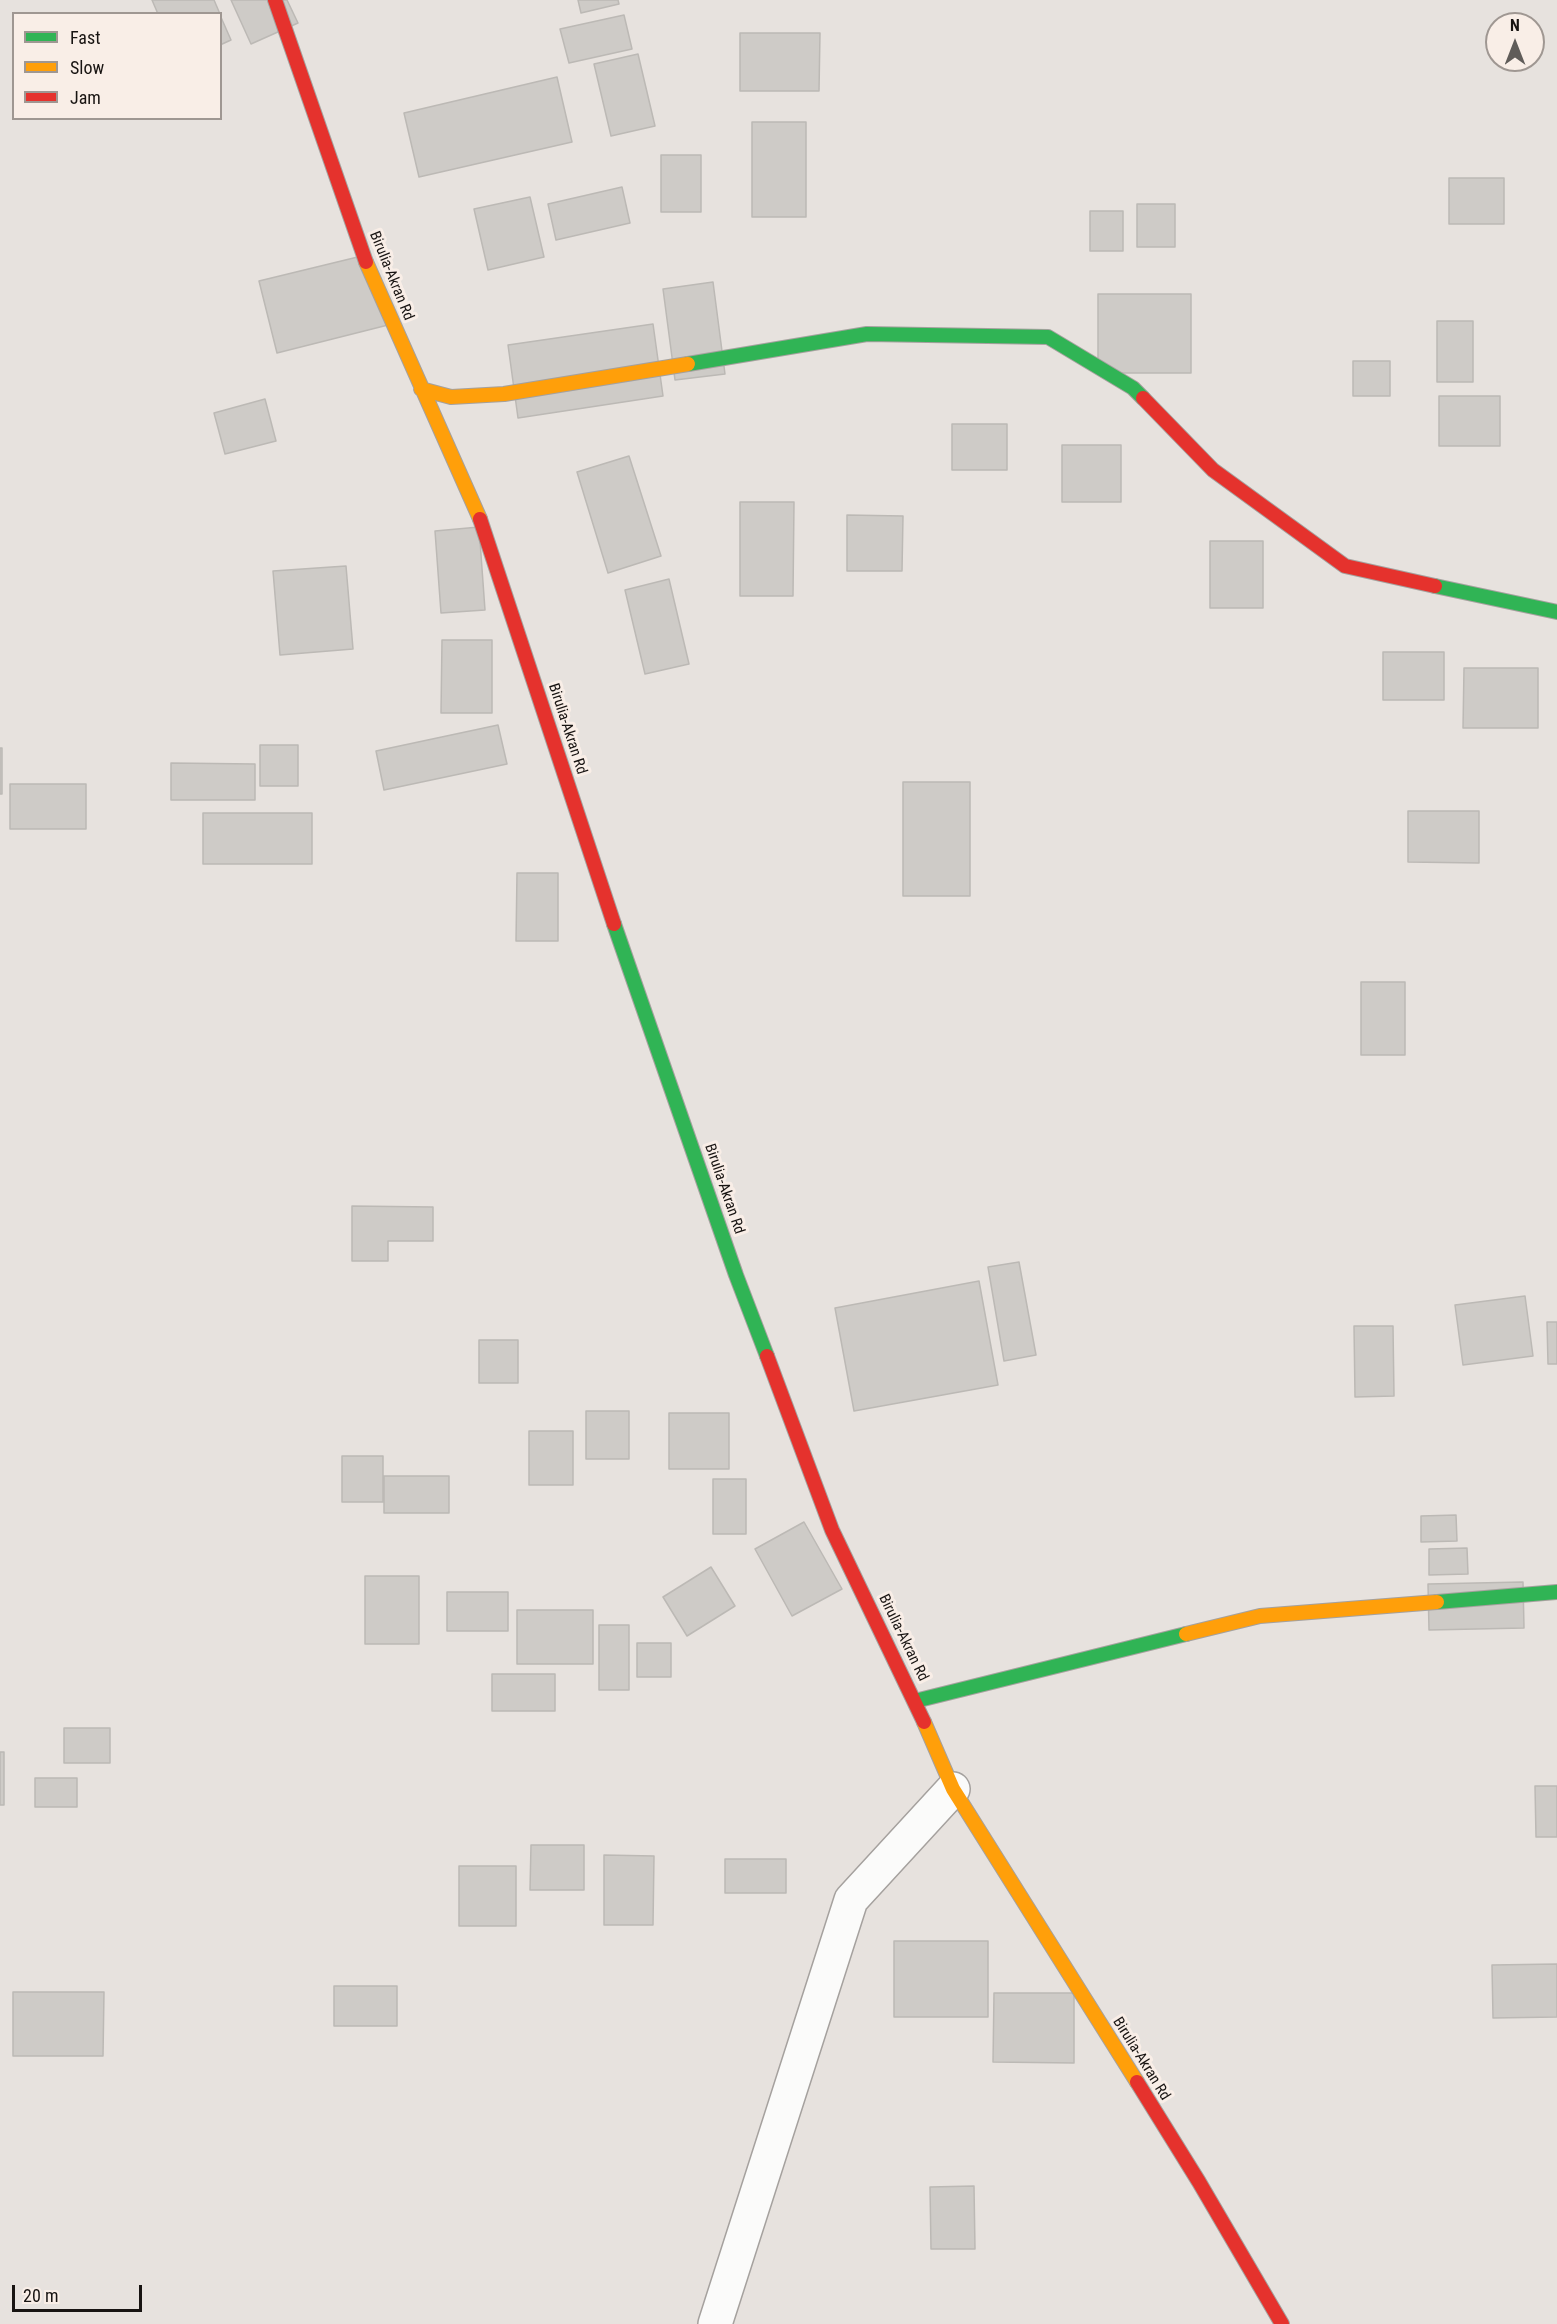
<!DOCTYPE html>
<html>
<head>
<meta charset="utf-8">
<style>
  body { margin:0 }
  #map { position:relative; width:1557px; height:2324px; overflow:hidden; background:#e7e2de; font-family:"Roboto Condensed",sans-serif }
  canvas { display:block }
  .legend { position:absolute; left:12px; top:12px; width:210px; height:108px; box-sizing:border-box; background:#f9eee7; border:2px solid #9f9792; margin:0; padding:8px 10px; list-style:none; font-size:18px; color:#181412 }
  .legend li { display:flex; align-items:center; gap:12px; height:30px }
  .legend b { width:30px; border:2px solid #9f9792 }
  .north { position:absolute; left:1485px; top:12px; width:60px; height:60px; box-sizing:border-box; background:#f9eee7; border:2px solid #9f9792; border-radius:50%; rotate:0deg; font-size:16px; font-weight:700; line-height:24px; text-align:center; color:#181412 }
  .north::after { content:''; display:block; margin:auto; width:21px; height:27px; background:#605c59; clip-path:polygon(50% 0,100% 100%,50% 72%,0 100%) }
  .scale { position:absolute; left:12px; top:2285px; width:130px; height:27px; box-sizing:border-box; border:3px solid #181412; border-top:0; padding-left:8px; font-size:18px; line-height:21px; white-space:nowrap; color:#181412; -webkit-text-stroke:4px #f9eee7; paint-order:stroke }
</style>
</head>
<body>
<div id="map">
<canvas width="1557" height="2324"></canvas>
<ul class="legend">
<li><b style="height:8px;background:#30b455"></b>Fast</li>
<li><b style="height:8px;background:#ff9f0a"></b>Slow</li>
<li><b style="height:8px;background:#e5322d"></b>Jam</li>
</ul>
<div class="north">N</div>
<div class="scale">20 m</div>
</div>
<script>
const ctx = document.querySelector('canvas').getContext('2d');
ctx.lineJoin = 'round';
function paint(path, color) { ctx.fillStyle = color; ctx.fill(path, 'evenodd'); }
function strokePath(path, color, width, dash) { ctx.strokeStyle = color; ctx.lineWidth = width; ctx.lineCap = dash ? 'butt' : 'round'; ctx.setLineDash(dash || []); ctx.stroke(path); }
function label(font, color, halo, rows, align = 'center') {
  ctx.font = font + ' "Roboto Condensed",sans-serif'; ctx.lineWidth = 6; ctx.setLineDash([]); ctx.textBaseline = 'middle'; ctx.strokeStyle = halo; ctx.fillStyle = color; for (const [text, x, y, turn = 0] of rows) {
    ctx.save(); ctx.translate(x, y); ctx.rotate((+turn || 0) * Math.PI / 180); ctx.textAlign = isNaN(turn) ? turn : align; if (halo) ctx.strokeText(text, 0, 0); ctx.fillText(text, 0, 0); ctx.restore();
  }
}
const building = new Path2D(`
  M 152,0 L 214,0 L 220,14 L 158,14 Z
  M 231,0 L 287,0 L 298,23 L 251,44 Z
  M 578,0 L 618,0 L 619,4 L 581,13 Z
  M 220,15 L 231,40 L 220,45 Z
  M 624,15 L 632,49 L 569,63 L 560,29 Z
  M 740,33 L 820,33 L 819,91 L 740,91 Z
  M 638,54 L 655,126 L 611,136 L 594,64 Z
  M 557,77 L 572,142 L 419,177 L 404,113 Z
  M 752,122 L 806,122 L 806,217 L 752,217 Z
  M 661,155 L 701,155 L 701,212 L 661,212 Z
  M 1449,178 L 1504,178 L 1504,224 L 1449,224 Z
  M 622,187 L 630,223 L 556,240 L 548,204 Z
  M 530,197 L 544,257 L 488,270 L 474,209 Z
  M 1137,204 L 1175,204 L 1175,247 L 1137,247 Z
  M 1090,211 L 1123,211 L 1123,251 L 1090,251 Z
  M 370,254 L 388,325 L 277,353 L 259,281 Z
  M 713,282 L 725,374 L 675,380 L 663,289 Z
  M 1098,294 L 1191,294 L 1191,373 L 1098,373 Z
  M 1437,321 L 1473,321 L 1473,382 L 1437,382 Z
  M 653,324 L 663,396 L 518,418 L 508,345 Z
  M 1353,361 L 1390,361 L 1390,396 L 1353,396 Z
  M 1439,396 L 1500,396 L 1500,446 L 1439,446 Z
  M 265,399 L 276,441 L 225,454 L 214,413 Z
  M 952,424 L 1007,424 L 1007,470 L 952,470 Z
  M 1062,445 L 1121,445 L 1121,502 L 1062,502 Z
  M 629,456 L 661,556 L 608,573 L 577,472 Z
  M 740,502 L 794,502 L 793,596 L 740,596 Z
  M 847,515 L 903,516 L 902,571 L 847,571 Z
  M 479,527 L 485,610 L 441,613 L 435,531 Z
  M 1210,541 L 1263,541 L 1263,608 L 1210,608 Z
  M 346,566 L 353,649 L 280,655 L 273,571 Z
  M 669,579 L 689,664 L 645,674 L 625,590 Z
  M 442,640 L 492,640 L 492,713 L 441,713 Z
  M 1383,652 L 1444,652 L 1444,700 L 1383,700 Z
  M 1464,668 L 1538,668 L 1538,728 L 1463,728 Z
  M 498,725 L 507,764 L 384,790 L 376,751 Z
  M 260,745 L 298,745 L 298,786 L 260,786 Z
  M 0,748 L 2,748 L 2,794 L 0,794 Z
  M 171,763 L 255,764 L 255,800 L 171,800 Z
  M 903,782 L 970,782 L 970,896 L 903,896 Z
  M 10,784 L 86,784 L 86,829 L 10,829 Z
  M 1408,811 L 1479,811 L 1479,863 L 1408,862 Z
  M 203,813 L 312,813 L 312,864 L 203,864 Z
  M 517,873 L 558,873 L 558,941 L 516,941 Z
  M 1361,982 L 1405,982 L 1405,1055 L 1361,1055 Z
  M 352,1206 L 433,1207 L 433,1241 L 388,1241 L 388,1261 L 352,1261 Z
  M 1019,1262 L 1036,1355 L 1004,1361 L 988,1267 Z
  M 979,1281 L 998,1385 L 854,1411 L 835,1308 Z
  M 1525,1296 L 1533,1356 L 1463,1365 L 1455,1305 Z
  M 1547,1322 L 1557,1322 L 1557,1364 L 1548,1364 Z
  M 1354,1326 L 1393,1326 L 1394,1396 L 1355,1397 Z
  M 479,1340 L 518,1340 L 518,1383 L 479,1383 Z
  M 586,1411 L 629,1411 L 629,1459 L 586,1459 Z
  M 669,1413 L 729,1413 L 729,1469 L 669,1469 Z
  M 529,1431 L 573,1431 L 573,1485 L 529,1485 Z
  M 342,1456 L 383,1456 L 383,1502 L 342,1502 Z
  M 384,1476 L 449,1476 L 449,1513 L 384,1513 Z
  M 713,1479 L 746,1479 L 746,1534 L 713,1534 Z
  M 1456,1515 L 1457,1541 L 1421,1542 L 1421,1516 Z
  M 804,1522 L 842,1589 L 792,1616 L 755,1549 Z
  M 1467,1548 L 1468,1574 L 1429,1575 L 1429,1549 Z
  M 711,1567 L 735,1606 L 687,1636 L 663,1597 Z
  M 365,1576 L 419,1576 L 419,1644 L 365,1644 Z
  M 1523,1582 L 1524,1628 L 1429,1630 L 1428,1584 Z
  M 447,1592 L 508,1592 L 508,1631 L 447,1631 Z
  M 517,1610 L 593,1610 L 593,1664 L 517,1664 Z
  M 599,1625 L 629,1625 L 629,1690 L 599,1690 Z
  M 637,1643 L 671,1643 L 671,1677 L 637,1677 Z
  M 492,1674 L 555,1674 L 555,1711 L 492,1711 Z
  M 64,1728 L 110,1728 L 110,1763 L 64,1763 Z
  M 0,1752 L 4,1752 L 4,1805 L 0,1805 Z
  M 35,1778 L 77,1778 L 77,1807 L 35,1807 Z
  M 1535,1786 L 1557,1786 L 1557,1837 L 1536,1837 Z
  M 531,1845 L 584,1845 L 584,1890 L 530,1890 Z
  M 604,1855 L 654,1856 L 653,1925 L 604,1925 Z
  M 725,1859 L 786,1859 L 786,1893 L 725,1893 Z
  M 459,1866 L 516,1866 L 516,1926 L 459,1926 Z
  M 894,1941 L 988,1941 L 988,2017 L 894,2017 Z
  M 1557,1964 L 1557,2017 L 1493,2018 L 1492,1965 Z
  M 334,1986 L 397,1986 L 397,2026 L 334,2026 Z
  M 13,1992 L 104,1992 L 103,2056 L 13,2056 Z
  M 994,1993 L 1074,1993 L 1074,2063 L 993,2062 Z
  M 974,2186 L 975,2249 L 931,2249 L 930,2187 Z`);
paint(building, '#cecbc7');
strokePath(building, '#bcb9b5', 1.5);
const street = new Path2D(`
  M 715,2324 L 851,1900 L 953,1789`);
const fast = new Path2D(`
  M 688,364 L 867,334 L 1048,337 L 1133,388 L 1143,398
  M 1435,586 L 1557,612
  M 614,924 L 736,1275 L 767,1356
  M 1437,1602 L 1557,1592
  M 915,1701 L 1186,1634`);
const slow = new Path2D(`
  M 366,262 L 480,519
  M 421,389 L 451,397 L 504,394 L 688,364
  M 1186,1634 L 1260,1616 L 1437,1602
  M 924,1722 L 953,1789 L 1137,2082`);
const jam = new Path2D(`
  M 275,0 L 366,262
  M 1143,398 L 1213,470 L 1345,566 L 1435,586
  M 480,519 L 614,924
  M 767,1356 L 832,1530 L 924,1722
  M 1137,2082 L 1199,2182 L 1282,2324`);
strokePath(street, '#a5a19e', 36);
strokePath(fast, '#a5a19e', 16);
strokePath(slow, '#a5a19e', 16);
strokePath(jam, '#a5a19e', 16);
strokePath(street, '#fbfbfa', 33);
strokePath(fast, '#30b455', 14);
strokePath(slow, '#ff9f0a', 14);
strokePath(jam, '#e5322d', 14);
label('15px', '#181412', '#f9eee7', [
  ["Birulia-Akran Rd",391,276,68],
  ["Birulia-Akran Rd",567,729,72],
  ["Birulia-Akran Rd",724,1189,71],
  ["Birulia-Akran Rd",903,1638,64],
  ["Birulia-Akran Rd",1141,2059,58]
]);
</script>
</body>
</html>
